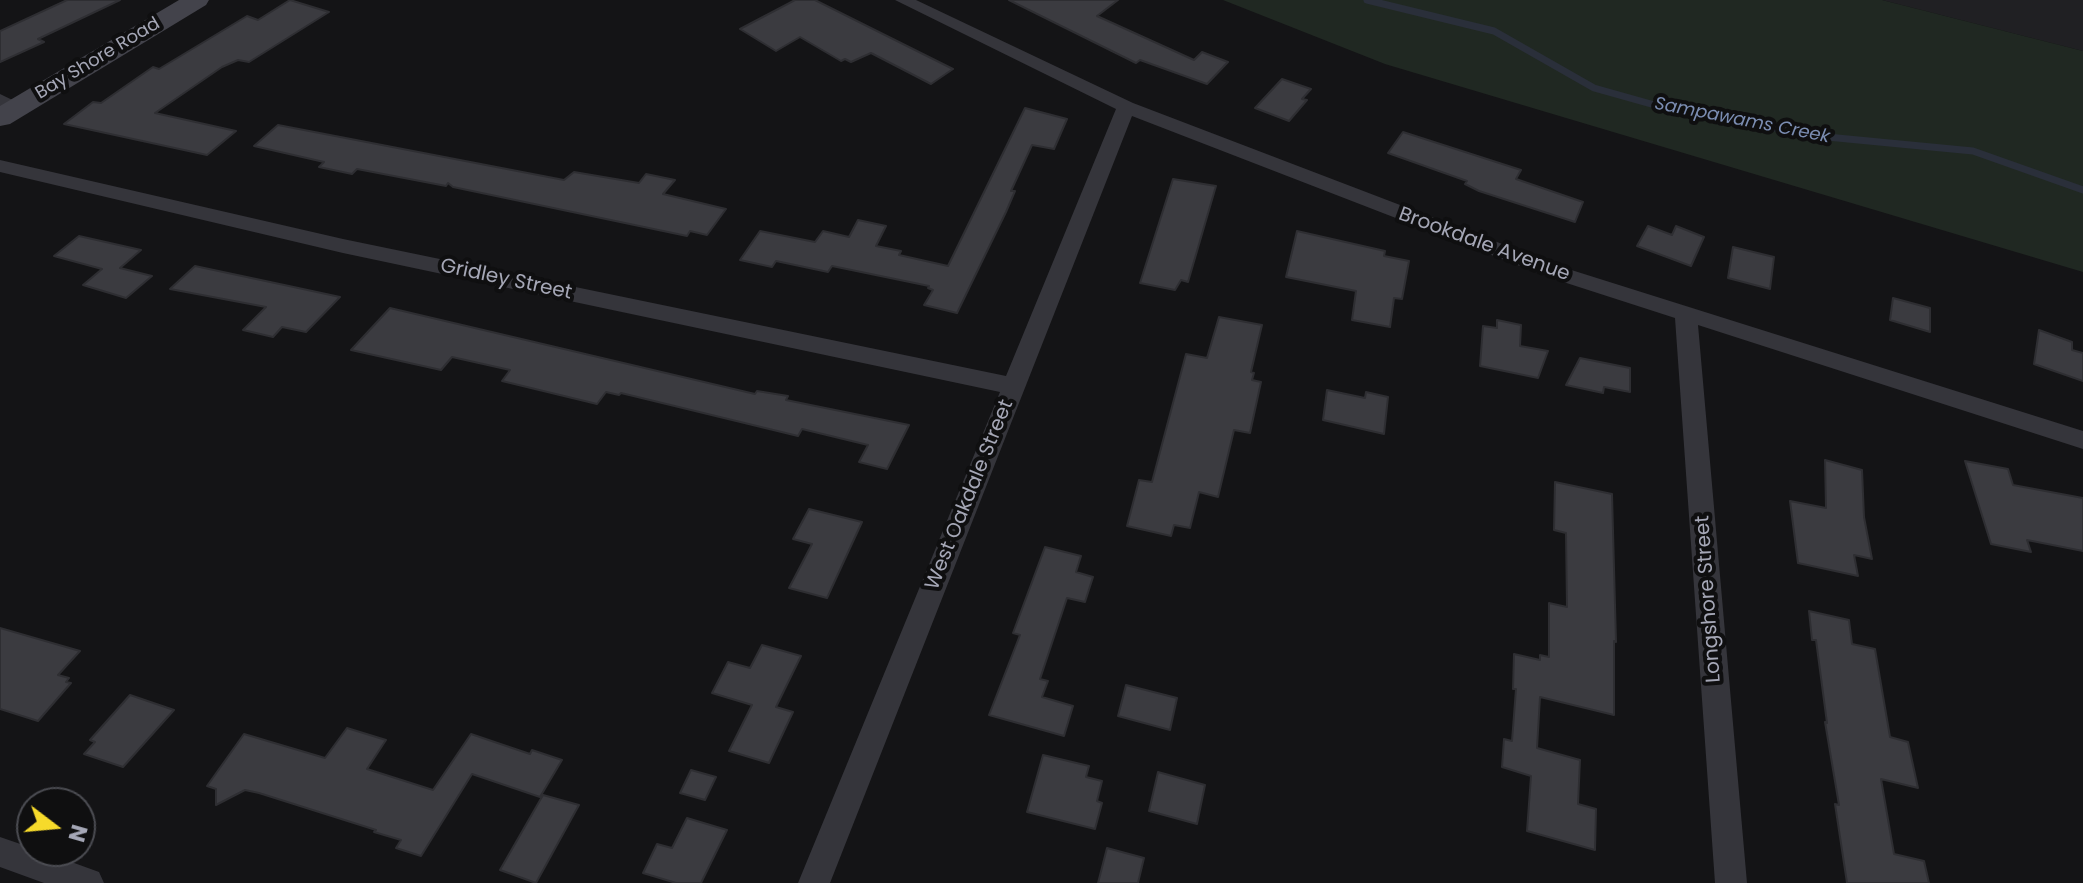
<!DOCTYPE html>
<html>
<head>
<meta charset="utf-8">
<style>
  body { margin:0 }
  #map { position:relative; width:2083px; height:883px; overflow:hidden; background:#141416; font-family:Poppins,sans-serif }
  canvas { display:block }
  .north { position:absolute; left:16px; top:787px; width:80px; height:80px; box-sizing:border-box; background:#0f0f10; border:2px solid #4b4c52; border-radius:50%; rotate:106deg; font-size:22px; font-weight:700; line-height:32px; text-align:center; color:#a5a7b6 }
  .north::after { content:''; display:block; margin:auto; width:28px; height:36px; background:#f6da2b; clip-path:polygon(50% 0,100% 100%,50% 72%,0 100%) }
</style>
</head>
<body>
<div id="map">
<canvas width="2083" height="883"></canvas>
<div class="north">N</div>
</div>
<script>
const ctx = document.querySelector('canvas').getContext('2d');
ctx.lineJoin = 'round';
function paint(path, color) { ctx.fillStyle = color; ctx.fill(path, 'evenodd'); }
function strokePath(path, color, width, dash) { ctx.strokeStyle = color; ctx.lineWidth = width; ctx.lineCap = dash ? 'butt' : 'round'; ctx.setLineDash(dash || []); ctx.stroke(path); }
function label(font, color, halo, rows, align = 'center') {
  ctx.font = font + ' Poppins,sans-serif'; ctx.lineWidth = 8; ctx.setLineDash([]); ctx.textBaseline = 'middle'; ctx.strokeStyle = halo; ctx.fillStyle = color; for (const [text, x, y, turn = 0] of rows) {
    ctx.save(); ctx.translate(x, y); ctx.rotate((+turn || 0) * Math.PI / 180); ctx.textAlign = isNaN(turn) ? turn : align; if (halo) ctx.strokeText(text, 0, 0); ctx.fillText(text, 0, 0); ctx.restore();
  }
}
paint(new Path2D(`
  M 1882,0 L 2083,0 L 2083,51 Z`), '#202023');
paint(new Path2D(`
  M 1223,0 L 1882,0 L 2083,51 L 2083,272 L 1385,64 Z`), '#202822');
strokePath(new Path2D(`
  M 1367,0 L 1494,31 L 1594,88 L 1676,111 L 1827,137 L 1973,151 L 2083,190`), '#2a2f3a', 7);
const building = new Path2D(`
  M 67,0 L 120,0 L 38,39 L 44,42 L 0,62 L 0,31 Z
  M 290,0 L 329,12 L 249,62 L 238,60 L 222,67 L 155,113 L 236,131 L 207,155 L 64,124 L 93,102 L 101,103 L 153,67 L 159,69 L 247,16 L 258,20 Z
  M 795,0 L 815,0 L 953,69 L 931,84 L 871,53 L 851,62 L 845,59 L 841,61 L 800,37 L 776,51 L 740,29 Z
  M 1009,0 L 1118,0 L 1097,16 L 1194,60 L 1202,52 L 1228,62 L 1207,84 L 1140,60 L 1136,63 Z
  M 1282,79 L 1311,89 L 1302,99 L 1307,100 L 1289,121 L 1255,108 Z
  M 1025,108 L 1067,119 L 1054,149 L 1032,145 L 1011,191 L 1015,191 L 1006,212 L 957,313 L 924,305 L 933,290 L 928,288 L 929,286 L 832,266 L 828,272 L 776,261 L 772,267 L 740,260 L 760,231 L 815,242 L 823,231 L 849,237 L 858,220 L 886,226 L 876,246 L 901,251 L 899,255 L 948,266 Z
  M 278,125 L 564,180 L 574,172 L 639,183 L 646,174 L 675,180 L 663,194 L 726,209 L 707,235 L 690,231 L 687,236 L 453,187 L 448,183 L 446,186 L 357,169 L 352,174 L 319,167 L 324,162 L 254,146 Z
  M 1403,132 L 1521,170 L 1516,179 L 1583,202 L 1575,222 L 1479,191 L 1465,184 L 1467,181 L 1388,153 Z
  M 1173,179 L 1216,186 L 1188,282 L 1181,280 L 1175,290 L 1140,283 Z
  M 1648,226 L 1672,235 L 1676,226 L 1704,237 L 1691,266 L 1637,246 Z
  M 1297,231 L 1385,251 L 1384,256 L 1409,261 L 1402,299 L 1394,298 L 1390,327 L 1352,320 L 1356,291 L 1286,277 Z
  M 79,236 L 141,250 L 120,268 L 152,276 L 126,298 L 83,285 L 102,269 L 54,256 Z
  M 1733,247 L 1774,257 L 1770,289 L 1728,278 Z
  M 195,266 L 289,286 L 340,297 L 306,332 L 282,327 L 273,337 L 243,330 L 266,307 L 170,289 Z
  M 1893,298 L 1930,308 L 1930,332 L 1890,320 Z
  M 390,308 L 755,394 L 757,391 L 788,396 L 786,400 L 909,425 L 887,469 L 859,462 L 868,445 L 802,429 L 798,436 L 621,393 L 619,395 L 606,392 L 597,404 L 502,381 L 510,370 L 452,357 L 441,370 L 351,350 Z
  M 1219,317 L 1262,325 L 1251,372 L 1254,373 L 1252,380 L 1261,382 L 1250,433 L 1234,430 L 1218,497 L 1199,492 L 1190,528 L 1174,525 L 1171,536 L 1127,526 L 1139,480 L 1152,482 L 1186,354 L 1207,358 Z
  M 1497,320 L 1521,325 L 1520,346 L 1548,351 L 1538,378 L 1480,366 L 1483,326 L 1497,328 Z
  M 2039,330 L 2072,342 L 2072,350 L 2083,353 L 2083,381 L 2034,364 Z
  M 1580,358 L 1630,368 L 1630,392 L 1604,387 L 1603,393 L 1566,385 Z
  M 1327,390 L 1365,398 L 1366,392 L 1388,397 L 1384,434 L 1323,420 Z
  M 1825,460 L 1862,470 L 1864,517 L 1872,559 L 1854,555 L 1858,576 L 1798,563 L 1790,501 L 1826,508 Z
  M 1965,461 L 2008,469 L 2013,485 L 2083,498 L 2083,551 L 2027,540 L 2031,552 L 1991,544 Z
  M 1555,482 L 1612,494 L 1616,642 L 1614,641 L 1614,715 L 1540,697 L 1537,748 L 1580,760 L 1578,804 L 1596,809 L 1595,850 L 1527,831 L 1531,776 L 1502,767 L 1504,739 L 1512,741 L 1516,689 L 1513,689 L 1514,654 L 1540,660 L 1540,655 L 1549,657 L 1549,603 L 1567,607 L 1566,533 L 1554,530 Z
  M 809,509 L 862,522 L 827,598 L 789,588 L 812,544 L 793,539 Z
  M 1045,547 L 1081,556 L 1076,572 L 1093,577 L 1085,602 L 1067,598 L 1040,679 L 1048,681 L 1042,697 L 1073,706 L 1064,736 L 989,715 L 1020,635 L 1013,633 Z
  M 1809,611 L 1849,620 L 1852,644 L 1875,649 L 1890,737 L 1908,742 L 1918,788 L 1881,779 L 1894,854 L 1924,861 L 1929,883 L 1847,883 L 1835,804 L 1839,805 L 1825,722 L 1827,723 L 1816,640 L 1812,640 Z
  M 0,628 L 80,651 L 58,675 L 69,678 L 66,682 L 71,683 L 38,721 L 0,709 Z
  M 762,645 L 801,656 L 776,707 L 793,712 L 769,763 L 729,751 L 752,705 L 712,693 L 728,662 L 750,668 Z
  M 1126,685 L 1177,698 L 1170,730 L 1118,716 Z
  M 130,695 L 174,710 L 123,767 L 84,754 L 95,742 L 90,740 Z
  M 347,728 L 386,740 L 367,769 L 433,790 L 471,734 L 530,754 L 532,750 L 562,760 L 540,797 L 472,774 L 421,856 L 396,848 L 401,840 L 374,832 L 376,830 L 259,793 L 245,790 L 216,805 L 216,789 L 207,786 L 244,734 L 325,758 Z
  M 1043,755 L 1089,766 L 1086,777 L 1102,781 L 1097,801 L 1102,803 L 1095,829 L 1027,812 Z
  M 691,770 L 716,777 L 705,800 L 680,793 Z
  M 1158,772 L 1205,785 L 1197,824 L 1149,811 Z
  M 543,795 L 579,805 L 536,883 L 500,870 Z
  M 687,818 L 727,830 L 701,883 L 676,883 L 643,873 L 657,844 L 672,848 Z
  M 1107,848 L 1144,858 L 1138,883 L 1098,883 Z`);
paint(building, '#3b3b40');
strokePath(building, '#2e2e32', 2);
paint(new Path2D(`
  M 895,0 L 916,0 L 1133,103 L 1565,268 L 2083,431 L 2083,449 L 1698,325 L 1747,883 L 1715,883 L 1675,318 L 1551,278 L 1132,116 L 830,883 L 798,883 L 1000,392 L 343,253 L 0,172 L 0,160 L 343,239 L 1006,376 L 1116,109 Z
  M 0,94 L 27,107 L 18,113 L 0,106 Z
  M 0,837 L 32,848 L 32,851 L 41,851 L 99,872 L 104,883 L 44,883 L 0,867 Z`), '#35353b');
paint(new Path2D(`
  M 179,0 L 209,0 L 206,5 L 10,124 L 0,126 L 0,106 Z`), '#43434b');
label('18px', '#a5a7b6', '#0f0f10', [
  ["Bay Shore Road",98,59,-31]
]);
label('italic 18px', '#7b8db2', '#0f0f10', [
  ["Sampawams Creek",1742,121,11]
]);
label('20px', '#a5a7b6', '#0f0f10', [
  ["Brookdale Avenue",1484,245,20],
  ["Gridley Street",506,280,12],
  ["West Oakdale Street",970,495,-68],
  ["Longshore Street",1709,599,-94]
]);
</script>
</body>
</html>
